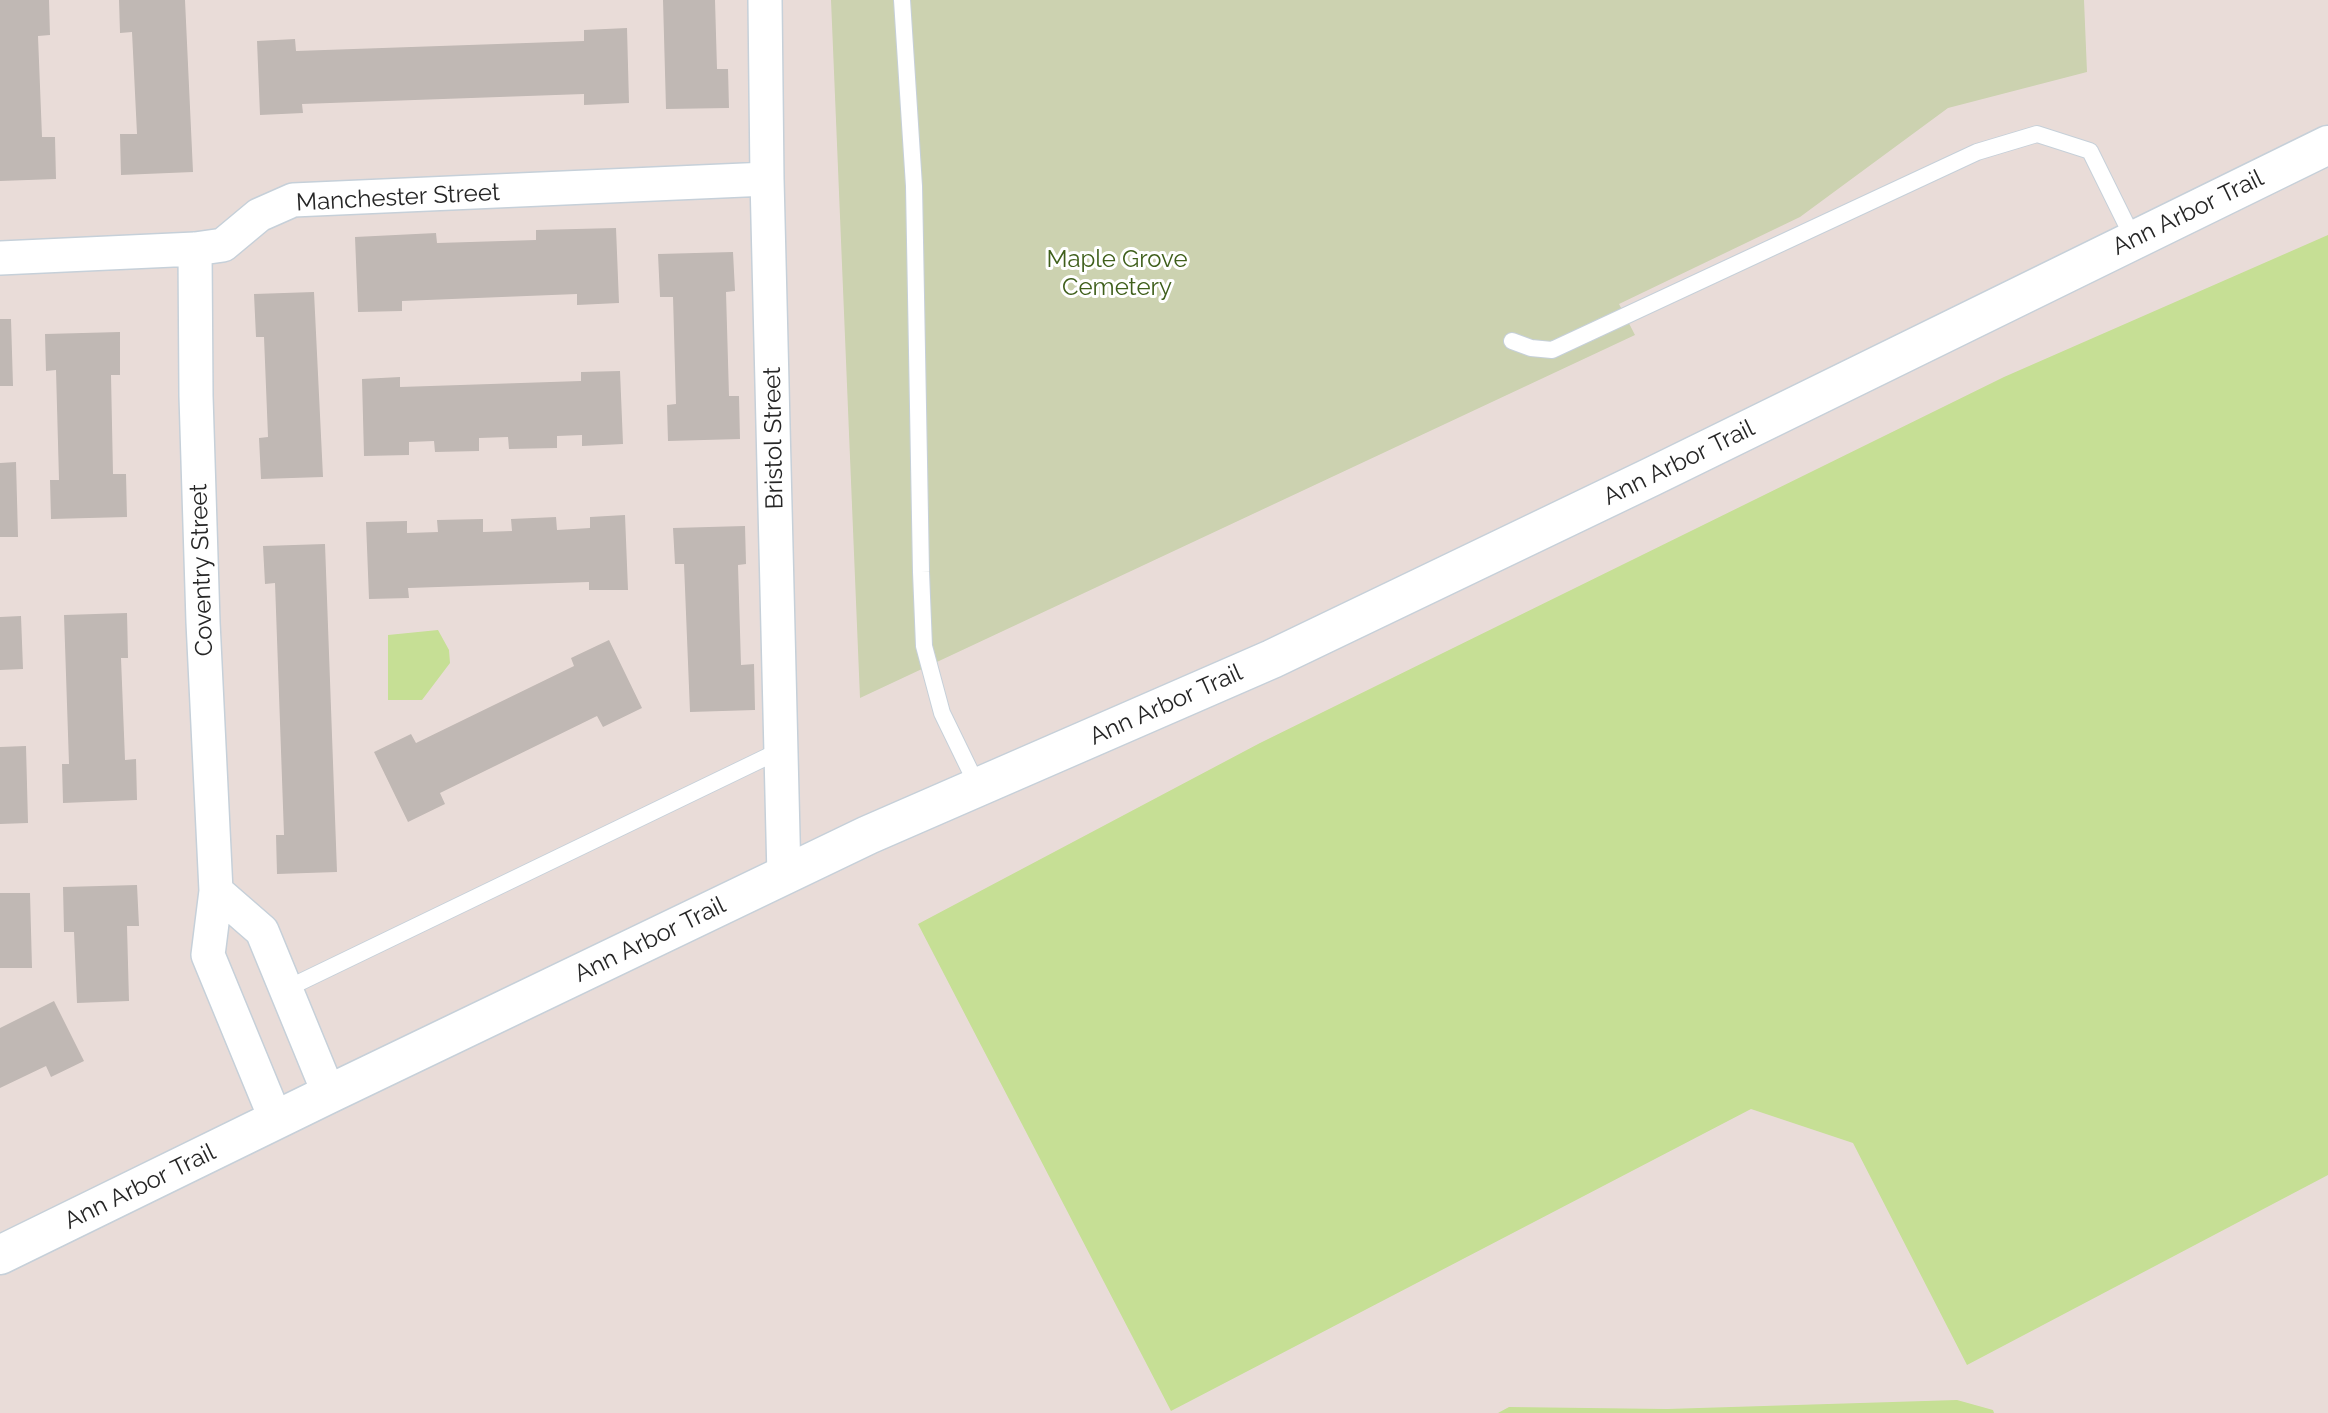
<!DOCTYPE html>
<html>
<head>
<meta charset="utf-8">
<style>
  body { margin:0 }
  canvas { display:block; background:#e9dcd8 }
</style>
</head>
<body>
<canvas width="2328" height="1413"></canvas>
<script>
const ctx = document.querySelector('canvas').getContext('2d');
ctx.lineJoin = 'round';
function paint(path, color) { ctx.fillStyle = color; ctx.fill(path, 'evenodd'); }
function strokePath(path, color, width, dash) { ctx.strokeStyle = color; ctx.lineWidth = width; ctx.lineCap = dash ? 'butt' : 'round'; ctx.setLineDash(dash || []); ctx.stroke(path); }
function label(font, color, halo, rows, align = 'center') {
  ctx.font = font + ' Raleway,sans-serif'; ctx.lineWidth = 6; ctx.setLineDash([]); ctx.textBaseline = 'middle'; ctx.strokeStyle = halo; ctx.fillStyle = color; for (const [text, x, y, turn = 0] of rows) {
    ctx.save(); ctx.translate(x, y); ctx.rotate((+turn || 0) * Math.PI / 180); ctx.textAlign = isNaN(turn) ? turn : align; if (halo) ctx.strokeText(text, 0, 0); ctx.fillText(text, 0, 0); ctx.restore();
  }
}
paint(new Path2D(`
  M 2328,235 L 2328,1175 L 1967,1365 L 1853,1143 L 1751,1109 L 1171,1411 L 918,924 L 1260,743 L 2004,377 Z
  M 438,630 L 449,650 L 450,663 L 422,700 L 388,700 L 388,635 Z
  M 1957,1400 L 1993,1410 L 1994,1413 L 1498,1413 L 1509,1407 L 1667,1409 Z`), '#c6df95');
paint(new Path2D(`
  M 831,0 L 2084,0 L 2087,72 L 1948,108 L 1800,217 L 1619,304 L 1635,335 L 860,698 Z`), '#ccd2b0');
paint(new Path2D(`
  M 0,0 L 49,0 L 50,35 L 38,36 L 42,137 L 55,137 L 56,179 L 0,181 Z
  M 119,0 L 185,0 L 193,172 L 121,175 L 120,134 L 137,134 L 132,32 L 120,33 Z
  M 663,0 L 715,0 L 717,69 L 728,69 L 729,108 L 666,109 Z
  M 627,28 L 629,103 L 584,105 L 584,94 L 302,104 L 303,113 L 260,115 L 257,41 L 295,39 L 296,51 L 584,41 L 584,30 Z
  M 616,228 L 619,303 L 577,305 L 577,294 L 402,301 L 402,311 L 358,312 L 355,237 L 436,233 L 437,243 L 536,240 L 536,230 Z
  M 733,252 L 735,291 L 726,292 L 729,396 L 739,396 L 740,439 L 668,441 L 667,405 L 676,404 L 673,297 L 660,297 L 658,254 Z
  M 314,292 L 323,477 L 261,479 L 259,438 L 268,437 L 264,337 L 256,337 L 254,294 Z
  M 0,319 L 11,319 L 13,386 L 0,386 Z
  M 120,332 L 120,375 L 111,375 L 113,474 L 126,474 L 127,517 L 51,519 L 50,480 L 59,480 L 56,370 L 46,371 L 45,334 Z
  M 620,371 L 623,444 L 582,446 L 582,435 L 557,436 L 557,448 L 509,449 L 508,437 L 479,438 L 479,451 L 435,452 L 434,441 L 409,442 L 409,455 L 364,456 L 362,379 L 400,377 L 400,387 L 581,381 L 581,372 Z
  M 16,462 L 18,537 L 0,537 L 0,463 Z
  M 625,515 L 628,590 L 589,590 L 589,582 L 408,588 L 409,598 L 369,599 L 366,522 L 407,521 L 407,533 L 438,532 L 437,520 L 483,519 L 483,532 L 512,531 L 511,519 L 556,517 L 557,530 L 590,528 L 590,517 Z
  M 745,526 L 746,564 L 738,565 L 741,665 L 754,664 L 755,710 L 690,712 L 684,564 L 675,564 L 673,528 Z
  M 325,544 L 337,872 L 277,874 L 276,835 L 284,835 L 275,583 L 265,584 L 263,546 Z
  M 127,613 L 128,658 L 121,658 L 125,760 L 136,759 L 137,800 L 63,803 L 62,764 L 69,764 L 64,615 Z
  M 21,616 L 23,669 L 0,670 L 0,617 Z
  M 609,640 L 642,708 L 603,727 L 597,716 L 440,793 L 445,804 L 408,822 L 374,752 L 411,734 L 416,743 L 574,666 L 571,658 Z
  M 26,746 L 28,823 L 0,824 L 0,747 Z
  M 137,885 L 139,926 L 127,926 L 129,1001 L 77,1003 L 74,932 L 64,932 L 63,887 Z
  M 0,893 L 30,893 L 32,968 L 0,968 Z
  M 54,1001 L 84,1061 L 51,1077 L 46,1066 L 0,1088 L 0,1028 Z`), '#c0b8b4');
const service = new Path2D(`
  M 902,0 L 914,186 L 921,572 L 924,646 L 942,713 L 978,787
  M 1512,341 L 1531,348 L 1552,350 L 1977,152 L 2037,134 L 2090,151 L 2134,240
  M 286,989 L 781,750`);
const minor = new Path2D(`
  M 765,0 L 767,179 L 784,876
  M 195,249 L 196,396 L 203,622 L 216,891 L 208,955 L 276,1120
  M 0,258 L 195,249 L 223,245 L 259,215 L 293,200 L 767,179
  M 216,891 L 262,931 L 329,1094`);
const tertiary = new Path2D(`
  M 0,1255 L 329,1094 L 868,835 L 1272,659 L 1651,477 L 2328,145`);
strokePath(service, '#c6d0d9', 18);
strokePath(minor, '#c6d0d9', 36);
strokePath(tertiary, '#c6d0d9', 41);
strokePath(service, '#fff', 16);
strokePath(minor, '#fff', 33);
strokePath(tertiary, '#fff', 38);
label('24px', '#262626', '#fff', [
  ["Manchester Street",398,198,-3],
  ["Ann Arbor Trail",2188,213,-26],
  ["Bristol Street",774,438,-91],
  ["Ann Arbor Trail",1679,463,-26],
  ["Coventry Street",202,570,-92],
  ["Ann Arbor Trail",1166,705,-24],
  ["Ann Arbor Trail",650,940,-26],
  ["Ann Arbor Trail",140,1187,-26]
]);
label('24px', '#3f5f1b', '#fff', [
  ["Maple Grove",1117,260],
  ["Cemetery",1117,288]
]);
</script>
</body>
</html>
